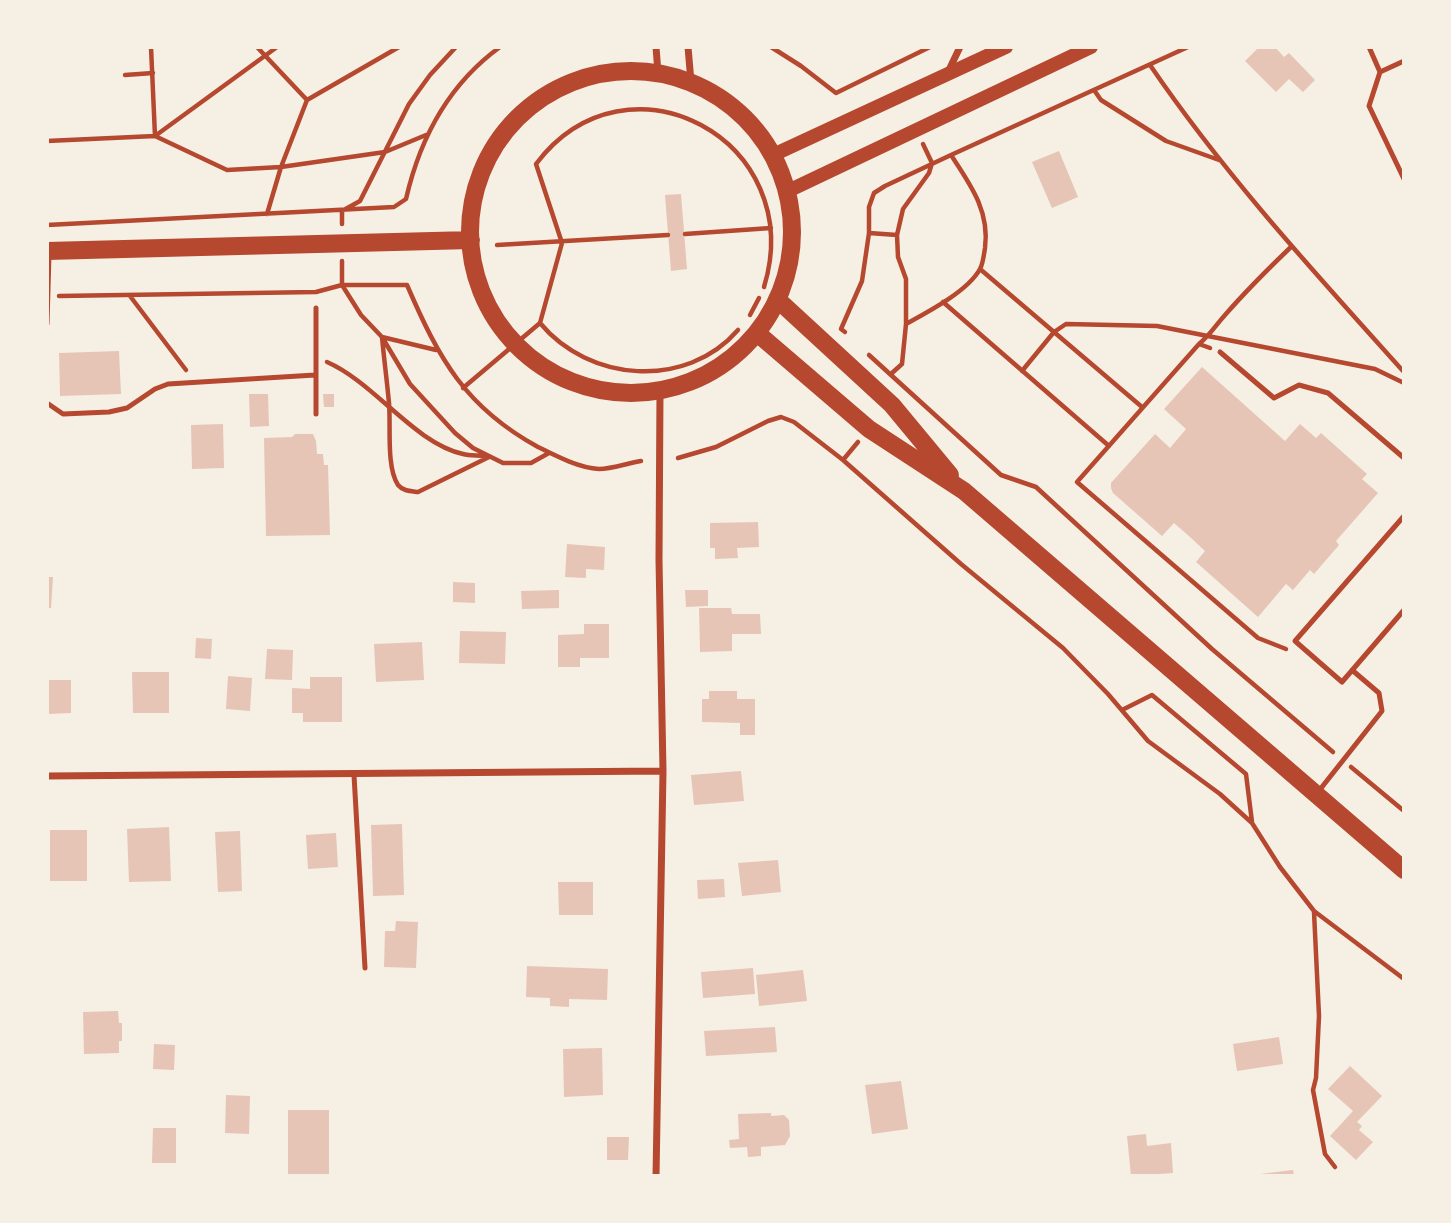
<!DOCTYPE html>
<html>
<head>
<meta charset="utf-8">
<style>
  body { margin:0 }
  #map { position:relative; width:1451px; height:1223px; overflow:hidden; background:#f6efe4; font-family:Helvetica,sans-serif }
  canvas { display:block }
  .frame { position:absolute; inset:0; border:49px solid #f6efe4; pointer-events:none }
</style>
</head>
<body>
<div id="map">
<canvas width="1451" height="1223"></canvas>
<div class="frame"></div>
</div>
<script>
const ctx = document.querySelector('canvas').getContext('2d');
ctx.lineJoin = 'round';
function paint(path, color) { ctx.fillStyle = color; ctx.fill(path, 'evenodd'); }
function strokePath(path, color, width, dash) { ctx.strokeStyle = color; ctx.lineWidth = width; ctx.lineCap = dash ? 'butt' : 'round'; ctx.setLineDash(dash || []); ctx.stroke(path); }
paint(new Path2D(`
  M 1259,47 L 1275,47 L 1284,57 L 1289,53 L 1315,80 L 1303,92 L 1289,79 L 1276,92 L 1245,61 Z
  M 1059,151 L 1078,197 L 1052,208 L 1032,162 Z
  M 681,194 L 687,269 L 671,271 L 665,195 Z
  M 119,351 L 121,394 L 60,396 L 59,353 Z
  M 1202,367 L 1285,441 L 1300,424 L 1316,438 L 1321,433 L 1367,474 L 1362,479 L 1378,493 L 1336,541 L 1339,545 L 1314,574 L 1310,570 L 1293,590 L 1286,584 L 1258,617 L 1196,562 L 1205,551 L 1190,537 L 1174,523 L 1162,536 L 1113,493 L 1111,488 L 1111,483 L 1155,434 L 1170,448 L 1186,429 L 1164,409 Z
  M 249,394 L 268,394 L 269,426 L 250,427 Z
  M 323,394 L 334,394 L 334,407 L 324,407 Z
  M 223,424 L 224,468 L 192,469 L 191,425 Z
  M 295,434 L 313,434 L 316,441 L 317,454 L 323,454 L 324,465 L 328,465 L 330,535 L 266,536 L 264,438 L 292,437 Z
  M 758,522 L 759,547 L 737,548 L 738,558 L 715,559 L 715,548 L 710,548 L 710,523 Z
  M 567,544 L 605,547 L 604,570 L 586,569 L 586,578 L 565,577 Z
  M 47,577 L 53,577 L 51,608 L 47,608 Z
  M 453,582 L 475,583 L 475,603 L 453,602 Z
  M 559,590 L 559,608 L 522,609 L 521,591 Z
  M 685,590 L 708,590 L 708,606 L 686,607 Z
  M 699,608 L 731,608 L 732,614 L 760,614 L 761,634 L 732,634 L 732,651 L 700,652 Z
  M 584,624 L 609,624 L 609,658 L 580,658 L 580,667 L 558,667 L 558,635 L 584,634 Z
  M 460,631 L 506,632 L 505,664 L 459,663 Z
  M 196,638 L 212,639 L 211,659 L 195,658 Z
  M 422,642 L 424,680 L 376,682 L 374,644 Z
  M 267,649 L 293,650 L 292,680 L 265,679 Z
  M 132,672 L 169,672 L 169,713 L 133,713 Z
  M 228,676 L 252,678 L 250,711 L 226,709 Z
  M 310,677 L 342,677 L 342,722 L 303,722 L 303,713 L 292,713 L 292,688 L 310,689 Z
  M 47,680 L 71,680 L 71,713 L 47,714 Z
  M 709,691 L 737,691 L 737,699 L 755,699 L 755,735 L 740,735 L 740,723 L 702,722 L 702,699 L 709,699 Z
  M 741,771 L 744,801 L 694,805 L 691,775 Z
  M 402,824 L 404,895 L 373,896 L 371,825 Z
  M 169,827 L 171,881 L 129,882 L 127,829 Z
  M 50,830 L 87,830 L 87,881 L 50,881 Z
  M 240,831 L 242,891 L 218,892 L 215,832 Z
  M 336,833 L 338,867 L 308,869 L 306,835 Z
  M 778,860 L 781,892 L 742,896 L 738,863 Z
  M 724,879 L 725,897 L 698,899 L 697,880 Z
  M 558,882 L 593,882 L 593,915 L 559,915 Z
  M 396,921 L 418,922 L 416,968 L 384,967 L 385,931 L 395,931 Z
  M 527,966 L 608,969 L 607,1000 L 569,999 L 569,1007 L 550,1006 L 550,998 L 526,997 Z
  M 753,968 L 755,994 L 703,998 L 701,972 Z
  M 803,970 L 807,1001 L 759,1006 L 756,975 Z
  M 118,1011 L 119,1023 L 122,1023 L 122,1041 L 119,1041 L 119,1053 L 84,1054 L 83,1012 Z
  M 775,1027 L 777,1052 L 706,1056 L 704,1031 Z
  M 1279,1037 L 1283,1064 L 1237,1071 L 1233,1044 Z
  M 154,1044 L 175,1045 L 174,1070 L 153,1069 Z
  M 602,1048 L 603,1095 L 564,1097 L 563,1049 Z
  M 1350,1066 L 1382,1096 L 1357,1122 L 1362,1126 L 1359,1130 L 1373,1142 L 1356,1160 L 1330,1136 L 1353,1111 L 1328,1089 Z
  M 901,1081 L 908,1129 L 872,1134 L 865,1085 Z
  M 226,1095 L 250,1096 L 249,1134 L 225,1133 Z
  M 288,1110 L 329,1110 L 329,1174 L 288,1174 Z
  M 771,1113 L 771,1116 L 784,1115 L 789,1120 L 790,1136 L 785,1145 L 761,1147 L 761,1156 L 748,1157 L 747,1147 L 730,1148 L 729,1140 L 739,1139 L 738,1114 Z
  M 153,1128 L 176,1128 L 176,1163 L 152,1163 Z
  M 1146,1134 L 1147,1146 L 1171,1143 L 1173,1173 L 1131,1176 L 1127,1136 Z
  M 607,1137 L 629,1137 L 628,1160 L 607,1160 Z
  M 1293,1170 L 1294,1176 L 1260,1176 L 1260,1174 Z`), '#e6c5b7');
strokePath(new Path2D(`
  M 257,47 L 307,100 L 399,47
  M 277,47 L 155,136 L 227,170 L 281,167 L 385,152 L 426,135
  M 771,47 L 801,66 L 836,93 L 930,47
  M 1150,65 C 1225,175 1315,273 1404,372
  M 125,75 L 153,73
  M 1094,90 L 1101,100 L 1166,141 L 1219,160
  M 47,141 L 155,136 L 151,47
  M 267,214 L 281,167 L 307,100
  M 342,224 L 342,211 L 360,201 L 409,104 L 430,75 L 456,47
  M 47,225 L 394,207 L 406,199 C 420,138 449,84 500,47
  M 869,233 L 897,235
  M 685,234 L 771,228
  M 497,245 L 668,235
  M 342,261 L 342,285 L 361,315 L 382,337 L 410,384 L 455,433 L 473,448 L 503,463 L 531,463 L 549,453
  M 980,269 L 1142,407
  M 59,296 L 316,292 L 342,285 L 407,285 C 439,359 465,407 538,447 C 556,456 579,468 599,469 C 612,469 628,463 641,461
  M 130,296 L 186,370
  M 943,302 L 1109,446
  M 750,315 L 759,298
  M 540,323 C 589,382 686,390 738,330
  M 906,324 C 928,312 968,291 980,269 C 983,264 984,254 985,248 C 990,211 970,184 951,155
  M 845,332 L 841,329 L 862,281 L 869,233 L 869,207 L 874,193 L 885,186 L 951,155 L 1188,47
  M 1199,344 C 1210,335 1216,325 1225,315 C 1246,291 1269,268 1292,246
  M 1210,348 L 1199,344 L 1077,482 L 1258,638 L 1286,649
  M 436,350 L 382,337 C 384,359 387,381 389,403 C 391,425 386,467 398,485 C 403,491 410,491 418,492 L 489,457
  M 869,355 L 1001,475 L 1036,487 L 1212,649 L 1333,752
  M 327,362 C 375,383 414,443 463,454 C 470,456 478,455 485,456
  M 1022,371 L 1054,332 L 1066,324 L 1157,326 L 1375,369 L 1404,383
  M 892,373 L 902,364 L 906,324 L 906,279 L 898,257 L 897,235 L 903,209 L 929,173 L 932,163 L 923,144
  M 463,388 L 540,323 L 562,243 L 536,164 C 627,43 809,140 764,287
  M 678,458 L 716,447 L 768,421 L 781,417 L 794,422 L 843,460 L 961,564 L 1063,648 L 1108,694 L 1148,741 L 1220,794 L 1252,823 L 1280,867 L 1314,911 L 1404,979
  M 843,460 L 858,442
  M 1122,710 L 1152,695 L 1246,774 L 1252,822
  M 1351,767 L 1404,811
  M 1314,912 L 1319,1016 L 1316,1078 L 1313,1090 L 1325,1154 L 1335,1167`), '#b5482f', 4.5);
strokePath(new Path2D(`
  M 1369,47 L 1380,72 L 1369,106 L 1404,179
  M 1380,72 L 1404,61
  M 316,308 L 316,414
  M 47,324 L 49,254
  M 1220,352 L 1274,398 L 1299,385 L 1328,393 L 1404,458
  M 47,403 L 63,414 L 109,412 L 127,408 L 155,389 L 168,384 L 315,375
  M 1404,516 L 1295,641 L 1342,682 L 1404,610
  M 354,775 L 365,968
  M 1318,792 L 1382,711 L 1379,693 L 1352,670`), '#b5482f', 5);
strokePath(new Path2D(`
  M 656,47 L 658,73
  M 688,47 L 691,82
  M 948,72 L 960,47
  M 47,776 L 663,771
  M 656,1176 L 663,771 L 659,560 L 660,391`), '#b5482f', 7);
strokePath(new Path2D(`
  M 773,155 L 1006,47
  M 788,191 L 1091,47`), '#b5482f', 14);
strokePath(new Path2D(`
  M470 232a161 161 0 1 1 322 0a161 161 0 1 1-322 0Z
  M 47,251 L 471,240
  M 778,300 L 892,405 L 950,475
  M 757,333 L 869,429 L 964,491 L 1404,870`), '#b5482f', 18);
</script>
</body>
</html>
